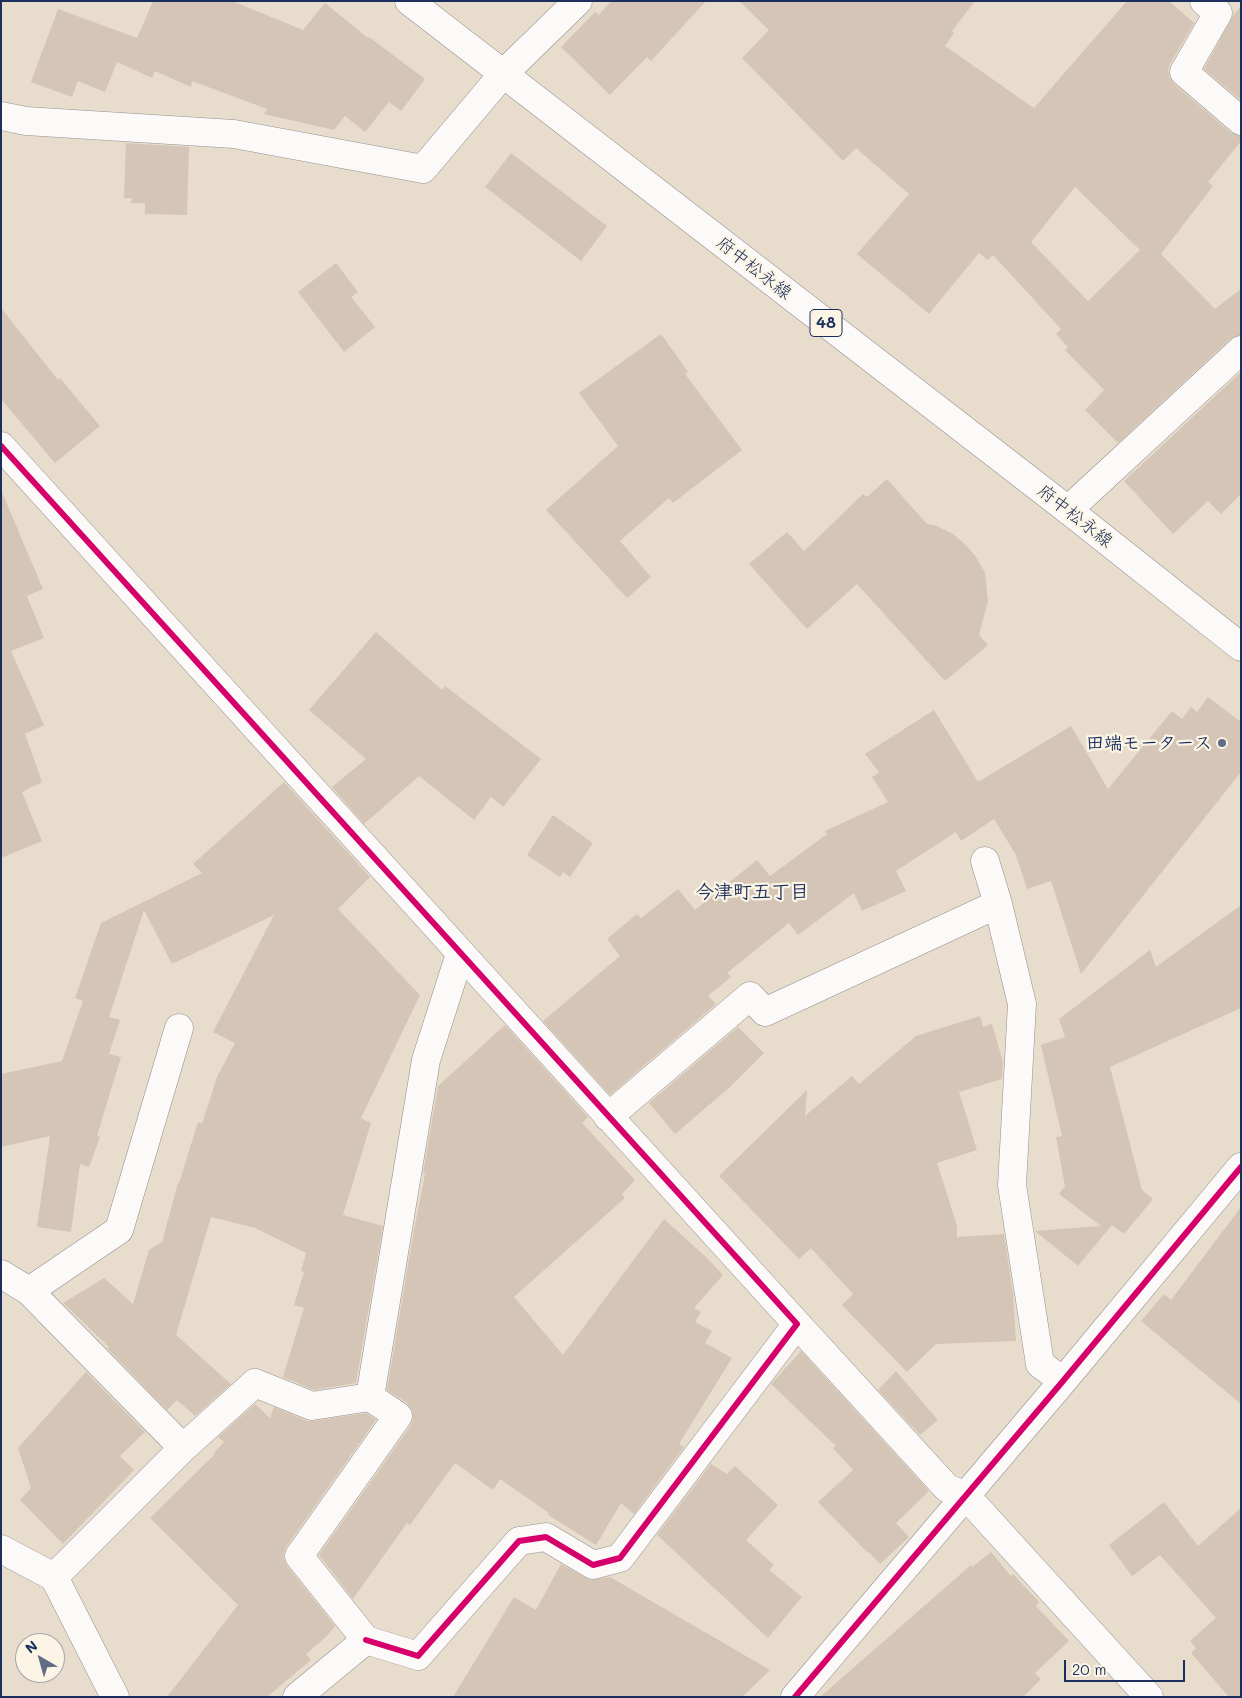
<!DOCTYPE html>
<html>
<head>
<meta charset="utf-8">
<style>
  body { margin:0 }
  #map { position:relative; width:1242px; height:1698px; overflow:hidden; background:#e8ddcd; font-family:Mali,sans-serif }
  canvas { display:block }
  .frame { position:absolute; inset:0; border:2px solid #1b2f5e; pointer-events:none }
  .north { position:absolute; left:15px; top:1633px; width:50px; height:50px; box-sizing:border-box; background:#fcf5e5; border:1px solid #a2a6af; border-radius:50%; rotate:322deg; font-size:14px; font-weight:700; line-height:20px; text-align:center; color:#1b2f5e }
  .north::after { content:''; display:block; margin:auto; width:18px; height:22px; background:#636c85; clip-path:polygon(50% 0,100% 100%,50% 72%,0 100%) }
  .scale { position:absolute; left:1064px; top:1660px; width:121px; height:22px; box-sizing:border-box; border:2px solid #1b2f5e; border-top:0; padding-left:6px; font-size:15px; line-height:18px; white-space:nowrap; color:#1b2f5e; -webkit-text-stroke:4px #fcf5e5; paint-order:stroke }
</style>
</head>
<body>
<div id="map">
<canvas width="1242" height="1698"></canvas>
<div class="frame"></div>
<div class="north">N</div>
<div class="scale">20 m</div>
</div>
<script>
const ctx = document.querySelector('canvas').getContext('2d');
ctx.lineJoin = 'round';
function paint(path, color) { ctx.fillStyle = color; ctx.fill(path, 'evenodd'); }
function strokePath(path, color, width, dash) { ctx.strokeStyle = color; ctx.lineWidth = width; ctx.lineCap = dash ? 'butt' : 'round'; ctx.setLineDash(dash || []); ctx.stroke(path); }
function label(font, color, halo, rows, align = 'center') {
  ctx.font = font + ' Mali,"Klee One",sans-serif'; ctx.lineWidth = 4.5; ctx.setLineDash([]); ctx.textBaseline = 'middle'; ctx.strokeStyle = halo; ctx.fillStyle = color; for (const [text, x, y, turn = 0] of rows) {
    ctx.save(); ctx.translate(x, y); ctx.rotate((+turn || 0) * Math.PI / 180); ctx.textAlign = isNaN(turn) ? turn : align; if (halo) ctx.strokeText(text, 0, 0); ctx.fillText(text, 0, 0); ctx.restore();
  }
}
paint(new Path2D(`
  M 153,1 L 232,1 L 303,30 L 325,3 L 368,38 L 369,37 L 425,79 L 401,111 L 389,102 L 365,132 L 345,116 L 334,130 L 264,114 L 267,109 L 192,81 L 191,87 L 155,71 L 152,78 L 117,62 L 105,92 L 78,81 L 72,97 L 31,82 L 58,9 L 137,38 Z
  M 611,1 L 706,1 L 651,61 L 647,57 L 610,95 L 561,47 L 595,12 L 599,15 Z
  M 739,1 L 975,1 L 952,31 L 954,33 L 945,46 L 1034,108 L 1127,1 L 1169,1 L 1194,23 L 1170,64 L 1168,71 L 1170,78 L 1174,84 L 1231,133 L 1241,136 L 1241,141 L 1208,182 L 1213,186 L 1161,254 L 1215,309 L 1241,289 L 1241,335 L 1230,339 L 1118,443 L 1085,410 L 1104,390 L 1065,350 L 1068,347 L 1056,334 L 1061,329 L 993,255 L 988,260 L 979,253 L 929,314 L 857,254 L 909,194 L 856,148 L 843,161 L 742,58 L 769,30 ZM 1075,187 L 1140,250 L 1088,301 L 1031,242 Z
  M 1241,6 L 1241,100 L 1204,69 L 1233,16 Z
  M 126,143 L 189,147 L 187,215 L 145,214 L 145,203 L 131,203 L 132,198 L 124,198 Z
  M 511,153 L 607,226 L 581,261 L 485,187 Z
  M 336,263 L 358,292 L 351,297 L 375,327 L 344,352 L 298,292 Z
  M 1,308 L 58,380 L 60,378 L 100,426 L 55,463 L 1,399 Z
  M 661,334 L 688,372 L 685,374 L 742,450 L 673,503 L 669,498 L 620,541 L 651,577 L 627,598 L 546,510 L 618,446 L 579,393 Z
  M 1241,372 L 1241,494 L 1221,514 L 1208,501 L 1173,534 L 1124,481 Z
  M 887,479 L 927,524 L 937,526 L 953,534 L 966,545 L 976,557 L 985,573 L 988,601 L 979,635 L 988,645 L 945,681 L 857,584 L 807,629 L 749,564 L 787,532 L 804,551 L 863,494 L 867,497 Z
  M 1,490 L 43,589 L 27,596 L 44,638 L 11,651 L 44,725 L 25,734 L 42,782 L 22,792 L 42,841 L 1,858 Z
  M 376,632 L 442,690 L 445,686 L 541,759 L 503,807 L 491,797 L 474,820 L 419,776 L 364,824 L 332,787 L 366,759 L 309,710 Z
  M 1208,697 L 1241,722 L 1241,772 L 1081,974 L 1051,881 L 1027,889 L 1016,855 L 994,819 L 961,841 L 956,832 L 896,871 L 906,891 L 862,911 L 854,893 L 798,935 L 789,923 L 727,973 L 731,977 L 708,996 L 716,1004 L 610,1095 L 543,1021 L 620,956 L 607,939 L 637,914 L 641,918 L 678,889 L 695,910 L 757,860 L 770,876 L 827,834 L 825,831 L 888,802 L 872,777 L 879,772 L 865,754 L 934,710 L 978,782 L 1071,726 L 1108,789 L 1172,711 L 1182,719 L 1191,707 L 1197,712 Z
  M 284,782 L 370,877 L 338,909 L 420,995 L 361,1118 L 371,1123 L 343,1215 L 383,1226 L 356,1383 L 314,1390 L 283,1377 L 304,1308 L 294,1305 L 304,1272 L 301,1271 L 306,1253 L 255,1228 L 211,1217 L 176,1335 L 231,1384 L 195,1416 L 177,1400 L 167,1410 L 107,1348 L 109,1347 L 63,1303 L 104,1278 L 133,1304 L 149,1250 L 162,1242 L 178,1183 L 179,1183 L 198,1122 L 202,1124 L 217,1077 L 235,1043 L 213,1032 L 274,915 L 172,964 L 144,910 L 109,1017 L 120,1020 L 109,1054 L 121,1057 L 97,1136 L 100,1137 L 89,1167 L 80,1164 L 71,1232 L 37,1227 L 50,1136 L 1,1147 L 1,1074 L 62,1061 L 83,1001 L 75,998 L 101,923 L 202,873 L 193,864 Z
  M 553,815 L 593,843 L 570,877 L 563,872 L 560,877 L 527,855 Z
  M 1241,905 L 1241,1008 L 1110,1067 L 1142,1190 L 1153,1199 L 1124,1234 L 1112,1225 L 1078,1266 L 1035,1231 L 1101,1226 L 1059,1194 L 1065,1186 L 1056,1137 L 1062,1136 L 1041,1045 L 1065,1037 L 1059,1019 L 1150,950 L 1156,967 Z
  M 980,1016 L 983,1027 L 992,1024 L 1003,1062 L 1002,1079 L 959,1092 L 977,1150 L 937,1163 L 957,1226 L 957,1237 L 1004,1234 L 1013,1293 L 1016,1341 L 936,1344 L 907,1372 L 842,1305 L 853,1294 L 811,1248 L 799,1259 L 719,1176 L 807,1090 L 805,1116 L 852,1076 L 859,1084 L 916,1036 Z
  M 505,1025 L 588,1117 L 582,1123 L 635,1180 L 622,1194 L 625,1198 L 514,1297 L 563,1355 L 664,1219 L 707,1258 L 723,1275 L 694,1308 L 701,1312 L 695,1322 L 712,1331 L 705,1343 L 732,1358 L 679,1444 L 684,1447 L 634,1514 L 621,1503 L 596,1545 L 548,1515 L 549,1513 L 500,1479 L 493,1490 L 455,1463 L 410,1525 L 407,1523 L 353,1599 L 319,1555 L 411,1425 L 413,1418 L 412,1410 L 407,1403 L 387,1390 L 413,1235 L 425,1174 L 423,1173 L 438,1086 Z
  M 738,1027 L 764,1053 L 729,1088 L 675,1134 L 649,1103 Z
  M 1241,1207 L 1241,1404 L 1141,1321 L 1164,1294 L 1171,1300 Z
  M 801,1351 L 929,1491 L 896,1523 L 909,1537 L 880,1564 L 869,1552 L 868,1553 L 818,1502 L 853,1470 L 833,1448 L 836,1446 L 771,1384 Z
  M 896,1371 L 938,1420 L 920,1435 L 878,1390 Z
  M 86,1372 L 145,1432 L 120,1456 L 134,1470 L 63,1544 L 20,1500 L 31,1488 L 18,1448 Z
  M 255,1404 L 270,1418 L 274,1407 L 307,1421 L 314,1421 L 366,1413 L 376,1420 L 286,1547 L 283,1556 L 287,1566 L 335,1626 L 327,1636 L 306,1654 L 311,1660 L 267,1697 L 167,1697 L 238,1605 L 150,1518 L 215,1454 L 214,1453 L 224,1442 L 218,1437 Z
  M 711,1464 L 727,1474 L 735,1466 L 778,1505 L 746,1540 L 774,1565 L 769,1570 L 802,1597 L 768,1638 L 657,1535 Z
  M 1164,1502 L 1198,1546 L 1241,1508 L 1241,1697 L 1229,1697 L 1191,1653 L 1196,1648 L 1190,1641 L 1216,1618 L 1160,1555 L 1132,1576 L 1109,1545 Z
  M 991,1552 L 1011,1576 L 1013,1574 L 1039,1602 L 1036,1606 L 1069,1641 L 1035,1673 L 1041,1679 L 1023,1697 L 820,1697 L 971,1565 L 972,1567 Z
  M 561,1564 L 590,1580 L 610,1577 L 770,1670 L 742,1697 L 453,1697 L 514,1597 L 536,1610 Z`), '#d4c5b6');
const minor = new Path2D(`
  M 1204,1 L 1218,13 L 1184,72 L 1241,121
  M 1,116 L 26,121 L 234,134 L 423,169 L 503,74 L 578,1
  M 1,446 L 797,1324 L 620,1558 L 593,1565 L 546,1537 L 519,1541 L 418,1656 L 366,1640
  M 1068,510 L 1241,350
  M 985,861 L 998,904 L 1022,1004 L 1012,1185 L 1040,1364 L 1063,1381
  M 608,1117 L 750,996 L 765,1012 L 998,904
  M 1,1274 L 29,1291 L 119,1230 L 179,1028
  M 29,1291 L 183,1448 L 54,1577
  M 797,1324 L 947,1488 L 966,1496 L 1149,1697
  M 370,1397 L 426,1060 L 460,954
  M 183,1448 L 255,1383 L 312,1406 L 370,1397 L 398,1416 L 299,1556 L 366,1640 L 297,1697
  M 1,1549 L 54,1577 L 115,1697
  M 795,1697 L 1063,1381 L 1241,1167`);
const major = new Path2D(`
  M 409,1 L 1068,510 L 1241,647`);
strokePath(minor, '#928f8f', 29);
strokePath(major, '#928f8f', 29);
strokePath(minor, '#fcfaf8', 28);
strokePath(major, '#fcfaf8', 28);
strokePath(new Path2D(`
  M 1,446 L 797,1324 L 620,1558 L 593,1565 L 546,1537 L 519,1541 L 418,1656 L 366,1640
  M 795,1697 L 1063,1381 L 1241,1167`), '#d6006c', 6);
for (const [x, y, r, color] of [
  [1222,743,5,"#636c85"]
]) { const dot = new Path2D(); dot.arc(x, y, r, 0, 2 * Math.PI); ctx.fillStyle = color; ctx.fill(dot); strokePath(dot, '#fcf5e5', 2); }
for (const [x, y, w] of [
  [826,323,32]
]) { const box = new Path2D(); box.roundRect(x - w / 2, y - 13.5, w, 27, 4); ctx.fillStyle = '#fcf5e5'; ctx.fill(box); strokePath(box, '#1b2f5e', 1); }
label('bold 16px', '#1b2f5e', null, [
  ["48",826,323]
]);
label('18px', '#1b2f5e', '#fcf5e5', [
  ["府中松永線",754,268,38],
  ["府中松永線",1075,516,38]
]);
label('bold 18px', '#1b2f5e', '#fcf5e5', [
  ["田端モータース",1212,743]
], 'right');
label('bold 19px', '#1b2f5e', '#fcf5e5', [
  ["今津町五丁目",752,892]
]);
</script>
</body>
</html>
